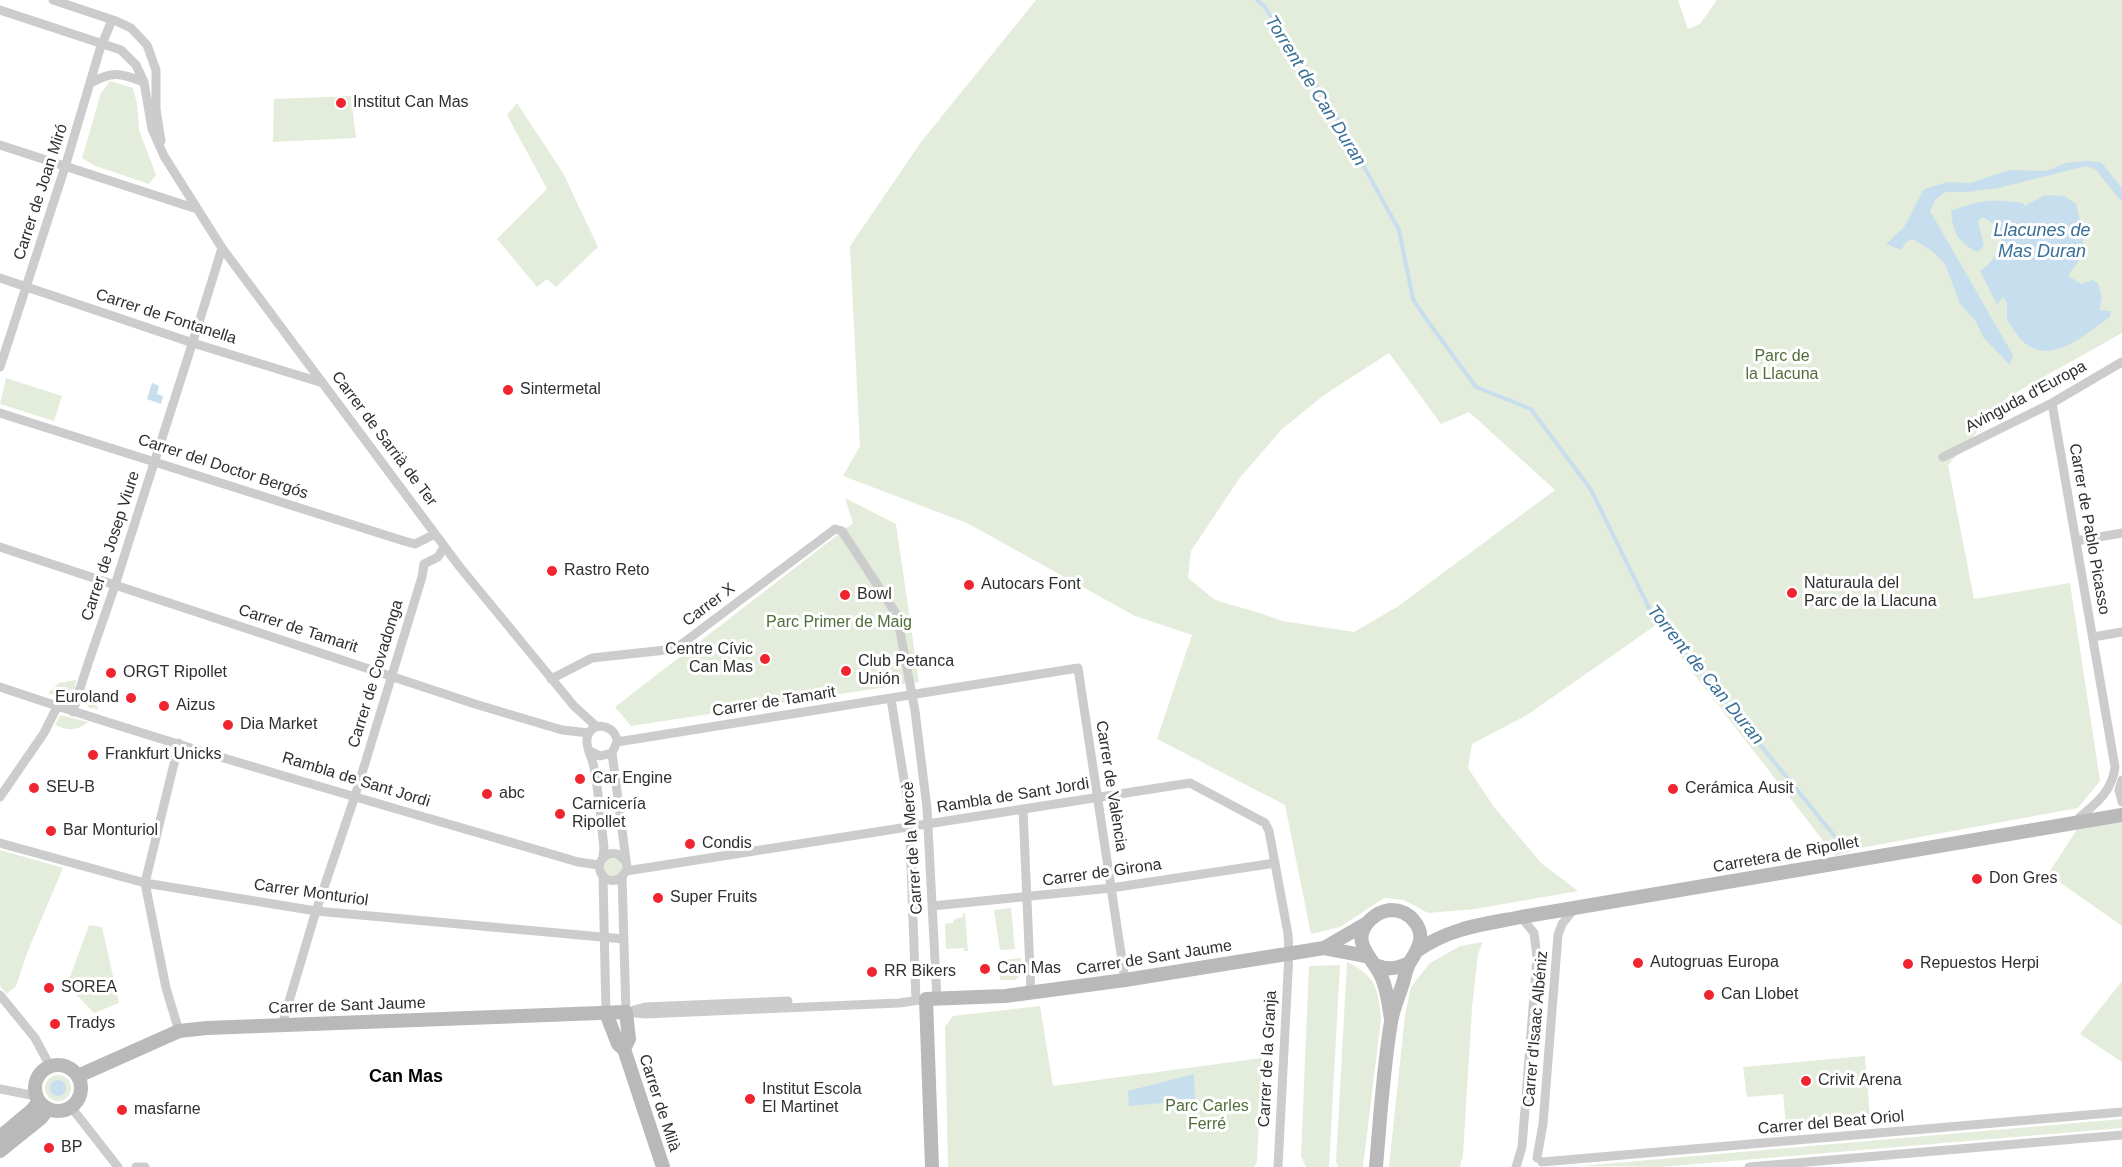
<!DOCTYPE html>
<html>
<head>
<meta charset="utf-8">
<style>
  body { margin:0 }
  canvas { display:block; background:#fff }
</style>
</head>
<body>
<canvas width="2122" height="1167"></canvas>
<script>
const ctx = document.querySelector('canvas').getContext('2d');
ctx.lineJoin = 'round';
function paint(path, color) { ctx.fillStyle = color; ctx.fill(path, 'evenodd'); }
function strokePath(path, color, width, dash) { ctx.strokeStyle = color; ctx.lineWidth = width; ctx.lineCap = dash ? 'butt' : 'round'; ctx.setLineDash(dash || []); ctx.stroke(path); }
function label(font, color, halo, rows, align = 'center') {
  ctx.font = font + ' Arial,sans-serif'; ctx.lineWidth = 6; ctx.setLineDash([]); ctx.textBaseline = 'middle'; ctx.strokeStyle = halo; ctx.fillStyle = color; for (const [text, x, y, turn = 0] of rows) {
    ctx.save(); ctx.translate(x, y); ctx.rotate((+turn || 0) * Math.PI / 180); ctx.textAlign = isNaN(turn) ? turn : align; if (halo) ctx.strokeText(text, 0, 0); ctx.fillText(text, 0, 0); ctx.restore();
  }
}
paint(new Path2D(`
  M 1036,0 L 1678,0 L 1688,29 L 1700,24 L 1717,0 L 2122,0 L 2122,333 L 2008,397 L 1948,465 L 1974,599 L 2070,583 L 2100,781 L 2078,808 L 1866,847 L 1835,856 L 1656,625 L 1527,715 L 1472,744 L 1468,768 L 1494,807 L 1541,863 L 1578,891 L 1475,909 L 1428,913 L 1404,900 L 1384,898 L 1340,927 L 1311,934 L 1285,805 L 1157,739 L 1192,635 L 1135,616 L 967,523 L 843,476 L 860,446 L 850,246 L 921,142 ZM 1389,353 L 1441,424 L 1469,412 L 1555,490 L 1397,607 L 1354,632 L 1282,621 L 1263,614 L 1215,600 L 1188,578 L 1191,551 L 1239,479 L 1281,430 L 1324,395 Z
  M 110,81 L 133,88 L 137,103 L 139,130 L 156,175 L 149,184 L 93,165 L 82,158 L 101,93 Z
  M 351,96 L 356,138 L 273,142 L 274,99 Z
  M 517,103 L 563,173 L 598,247 L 556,287 L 547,279 L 537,287 L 497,239 L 547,189 L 507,115 Z
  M 6,378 L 62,396 L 54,421 L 0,404 Z
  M 845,498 L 896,524 L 919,682 L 631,726 L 615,707 L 853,523 Z
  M 76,680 L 75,688 C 65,694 59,697 48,693 L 59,683 Z
  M 83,686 L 99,709 L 89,708 L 82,694 Z
  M 60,715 L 88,722 C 77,731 68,731 55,725 Z
  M 2122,822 L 2122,926 L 2048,874 L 2078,828 Z
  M 0,850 L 63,868 L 27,953 L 16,986 L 7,994 L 0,986 Z
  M604 867a9 9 0 1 1 18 0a9 9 0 1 1-18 0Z
  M 1011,908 L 1015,949 L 1000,950 L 994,910 Z
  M 963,913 L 965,913 L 968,951 L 964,951 L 964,948 L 946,949 L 945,924 L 953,923 L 954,919 L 963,917 Z
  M 89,925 L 102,927 L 119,1003 L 94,1013 L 67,985 Z
  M 1483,942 L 1478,954 L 1472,1008 L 1463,1155 L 1460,1167 L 1389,1167 L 1405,1015 L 1411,987 L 1430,963 L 1460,946 Z
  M 1021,958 L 1022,973 L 1015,980 L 1000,980 L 1000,960 Z
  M 1347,962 C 1376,976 1378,988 1381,1019 L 1363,1167 L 1338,1167 L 1336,1161 Z
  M 1340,965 L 1329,1167 L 1306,1167 L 1301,1156 L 1309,966 Z
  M 2122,981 L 2122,1062 L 2080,1034 Z
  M 1040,1006 L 1053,1086 L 1262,1058 L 1257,1162 L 1254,1167 L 948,1167 L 945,1027 L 953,1016 Z
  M 1865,1056 L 1870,1118 L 1786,1125 L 1783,1094 L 1747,1097 L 1743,1067 Z
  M45 1088a13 13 0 1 1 26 0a13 13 0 1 1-26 0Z
  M 2122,1119 L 2122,1128 L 1660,1167 L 1580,1166 Z`), '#e4eddb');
paint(new Path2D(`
  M 2085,161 L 2101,162 L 2122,188 L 2122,202 L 2095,169 L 2086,166 L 1999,188 L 1968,192 L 1945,192 L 1935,200 L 1930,211 L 2013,355 L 2010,365 L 1983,337 L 1976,321 L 1960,304 L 1945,264 L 1932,251 L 1913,239 L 1907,241 L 1901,250 L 1886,244 L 1904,227 L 1924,189 L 1948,182 L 1970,183 L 2010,170 L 2047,171 L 2066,163 Z
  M 2045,195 L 2064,196 L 2076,204 C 2080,219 2088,246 2079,260 C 2076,266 2071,270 2068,276 L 2082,284 L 2092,280 L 2098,283 L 2102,298 L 2099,310 L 2111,311 L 2110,317 C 2089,331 2056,363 2029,346 C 2020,341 2013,328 2007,320 L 2007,303 L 2003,297 L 1997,305 L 1980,271 L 1988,265 L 2003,246 L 1996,226 L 1983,217 L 1978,221 L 1984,246 L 1978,252 C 1958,243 1953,233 1951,211 C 1977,200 1995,198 2023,203 L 2025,206 Z
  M 152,383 L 159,386 L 157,394 L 163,396 L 161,404 L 147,399 Z
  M 1194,1074 L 1195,1100 L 1129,1106 L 1128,1091 Z
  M50 1088a8 8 0 1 1 16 0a8 8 0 1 1-16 0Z`), '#c6deee');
strokePath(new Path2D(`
  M 1257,0 L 1265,7 L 1336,116 L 1399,230 L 1413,299 L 1424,316 L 1476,387 L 1531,409 L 1591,490 L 1649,608 L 1841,844`), '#c6deee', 4);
strokePath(new Path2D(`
  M 53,0 L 116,21 L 131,28 L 147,45 L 156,70 L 156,109 L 161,141
  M 0,10 L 121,50 L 136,65 L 144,82 L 152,129 L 164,156 L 222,248 L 459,566 L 574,706 L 597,727
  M 91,83 C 113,70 122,74 144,82
  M 0,145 L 197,209
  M 0,278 L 193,343 L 323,383
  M 0,367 L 65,167 L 100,49 L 112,20
  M 2052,403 L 2115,767 C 2112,794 2092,806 2073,823
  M 0,413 L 404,541 L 415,544 L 435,534
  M 1943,457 L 2052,403 L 2122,362
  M 2076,541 L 2122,533
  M 0,547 L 475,704 L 562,730 L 589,733
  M 2093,637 L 2122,632
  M 551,679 L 592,658 L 675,649 L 835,529 L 842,531 L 897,615 L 915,711 L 927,808 L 937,999
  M 0,687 C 190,751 385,805 578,862 L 599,865
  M 891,699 L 909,811 L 916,1000
  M 73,712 C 85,668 102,625 116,582 C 151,471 188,360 222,248
  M 617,742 L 1078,668 L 1125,980
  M 590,751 L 600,756 L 612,753 L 617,742 C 616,723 588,720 587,740 C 586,749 593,759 594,768 C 599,794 601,821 604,848 L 603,857
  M 612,753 L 627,868 C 621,886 600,884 599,865 C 604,852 617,849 625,861
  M 2122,780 L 2119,790 L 2122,802
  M 0,797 L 44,733 L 57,707
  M 1023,809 L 1031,993
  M 0,843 L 145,883 L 316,911 L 624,939
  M 626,871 L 1190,783 L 1265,823 L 1269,831 L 1288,934 L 1289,953 L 1278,1167
  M 603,877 L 606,1013
  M 622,877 L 626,1012
  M 932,906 L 1111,888 L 1275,863
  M 0,995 L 35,1038 L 50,1066
  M 634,1010 L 645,1007 L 788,1001
  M 626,1012 L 645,1014 L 899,1003 L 920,1000
  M 282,1025 L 316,911 L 355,796 L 422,577 L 424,564 L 438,557 L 444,547
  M 179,1031 L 166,988 L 145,883 L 179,743
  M 0,1089 L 36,1096
  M 71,1107 L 118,1167
  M 1537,1158 L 1543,1124 L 1558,935 L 1562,924 L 1574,909
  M 1542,1162 L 2122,1112
  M 136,1167 L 145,1167
  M 1516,1167 L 1522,1147 L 1537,957 L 1534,933 L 1521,917
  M 1749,1167 L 2122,1135`), '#ccc', 9);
strokePath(new Path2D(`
  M 1324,948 L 1366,956
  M 1417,951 C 1448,928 1485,924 1521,917 L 2122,815
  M 1375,965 C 1388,970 1397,969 1409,963
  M 606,1013 L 618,1044 L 624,1049 L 663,1167
  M35 1088a23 23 0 1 1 46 0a23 23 0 1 1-46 0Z
  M 78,1076 L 179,1031 L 207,1028 L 626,1012 L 629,1039 L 624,1049
  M 0,1137 L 32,1110 L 39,1101
  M 0,1151 L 41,1118 L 48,1109
  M 932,1167 L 926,999 L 1005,996 L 1125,980 L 1324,948 L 1367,923
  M 1376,1167 C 1380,1119 1383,1070 1391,1022 C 1393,1009 1399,996 1403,983 C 1405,976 1406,968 1410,962 C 1419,948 1426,935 1414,921 C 1408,913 1400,910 1390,910 C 1382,911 1376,914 1370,920 C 1349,941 1372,957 1381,976 C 1387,989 1389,1005 1391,1020`), '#b9b9b9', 14);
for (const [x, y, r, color] of [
  [341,103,6,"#f1252f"],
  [508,390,6,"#f1252f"],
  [552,571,6,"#f1252f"],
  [969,585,6,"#f1252f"],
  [1792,593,6,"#f1252f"],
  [845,595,6,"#f1252f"],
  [765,659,6,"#f1252f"],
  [846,671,6,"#f1252f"],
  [111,673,6,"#f1252f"],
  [131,698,6,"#f1252f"],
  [164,706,6,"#f1252f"],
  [228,725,6,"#f1252f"],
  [93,755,6,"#f1252f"],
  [580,779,6,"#f1252f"],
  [34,788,6,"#f1252f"],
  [1673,789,6,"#f1252f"],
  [487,794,6,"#f1252f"],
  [560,814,6,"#f1252f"],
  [51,831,6,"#f1252f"],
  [690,844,6,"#f1252f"],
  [1977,879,6,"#f1252f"],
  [658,898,6,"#f1252f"],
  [1638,963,6,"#f1252f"],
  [1908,964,6,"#f1252f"],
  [985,969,6,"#f1252f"],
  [872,972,6,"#f1252f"],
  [49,988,6,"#f1252f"],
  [1709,995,6,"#f1252f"],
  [55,1024,6,"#f1252f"],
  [1806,1081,6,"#f1252f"],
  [750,1099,6,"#f1252f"],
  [122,1110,6,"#f1252f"],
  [49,1148,6,"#f1252f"]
]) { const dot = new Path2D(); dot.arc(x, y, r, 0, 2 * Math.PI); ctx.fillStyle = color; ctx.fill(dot); strokePath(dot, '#fff', 2); }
label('16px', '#2f2f2f', '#fff', [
  ["Institut Can Mas",353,103],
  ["Sintermetal",520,390],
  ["Rastro Reto",564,571],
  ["Naturaula del",1804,584],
  ["Parc de la Llacuna",1804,602],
  ["Autocars Font",981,585],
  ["Bowl",857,595],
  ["Centre Cívic",753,650,"right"],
  ["Can Mas",753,668,"right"],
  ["Club Petanca",858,662],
  ["Unión",858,680],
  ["ORGT Ripollet",123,673],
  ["Euroland",119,698,"right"],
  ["Aizus",176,706],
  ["Dia Market",240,725],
  ["Frankfurt Unicks",105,755],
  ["Car Engine",592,779],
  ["SEU-B",46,788],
  ["Cerámica Ausit",1685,789],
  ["abc",499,794],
  ["Carnicería",572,805],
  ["Ripollet",572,823],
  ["Bar Monturiol",63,831],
  ["Condis",702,844],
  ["Don Gres",1989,879],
  ["Super Fruits",670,898],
  ["Autogruas Europa",1650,963],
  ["Repuestos Herpi",1920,964],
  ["Can Mas",997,969],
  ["RR Bikers",884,972],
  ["SOREA",61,988],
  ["Can Llobet",1721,995],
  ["Tradys",67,1024],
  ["Crivit Arena",1818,1081],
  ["Institut Escola",762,1090],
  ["El Martinet",762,1108],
  ["masfarne",134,1110],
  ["BP",61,1148]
], 'left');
label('16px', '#2f2f2f', '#fff', [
  ["Carrer de Joan Miró",41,192,-72],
  ["Carrer de Fontanella",166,317,18],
  ["Avinguda d'Europa",2026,397,-28],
  ["Carrer de Sarrià de Ter",384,439,53],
  ["Carrer del Doctor Bergós",223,467,18],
  ["Carrer de Pablo Picasso",2089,529,80],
  ["Carrer de Josep Viure",111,546,-72],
  ["Carrer X",709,605,-37],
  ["Carrer de Tamarit",298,629,18],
  ["Carrer de Covadonga",376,674,-73],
  ["Carrer de Tamarit",774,702,-9],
  ["Rambla de Sant Jordi",356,780,17],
  ["Carrer de València",1111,786,81],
  ["Rambla de Sant Jordi",1013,796,-9],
  ["Carrer de la Mercè",913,848,-94],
  ["Carretera de Ripollet",1786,855,-10],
  ["Carrer de Girona",1102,873,-8],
  ["Carrer Monturiol",311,893,8],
  ["Carrer de Sant Jaume",1154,958,-9],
  ["Carrer de Sant Jaume",347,1006,-2],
  ["Carrer d'Isaac Albéniz",1536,1029,-85],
  ["Carrer de la Granja",1268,1059,-87],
  ["Carrer de Milà",659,1103,72],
  ["Carrer del Beat Oriol",1831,1123,-5]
]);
label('16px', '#506d39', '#fff', [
  ["Parc de",1782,357],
  ["la Llacuna",1782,375],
  ["Parc Primer de Maig",839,623],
  ["Parc Carles",1207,1107],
  ["Ferré",1207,1125]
]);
label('italic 18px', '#376f96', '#fff', [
  ["Torrent de Can Duran",1315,91,58],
  ["Llacunes de",2042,231],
  ["Mas Duran",2042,252],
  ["Torrent de Can Duran",1705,675,51]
]);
label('bold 18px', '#000', '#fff', [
  ["Can Mas",406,1077]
]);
</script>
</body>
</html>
